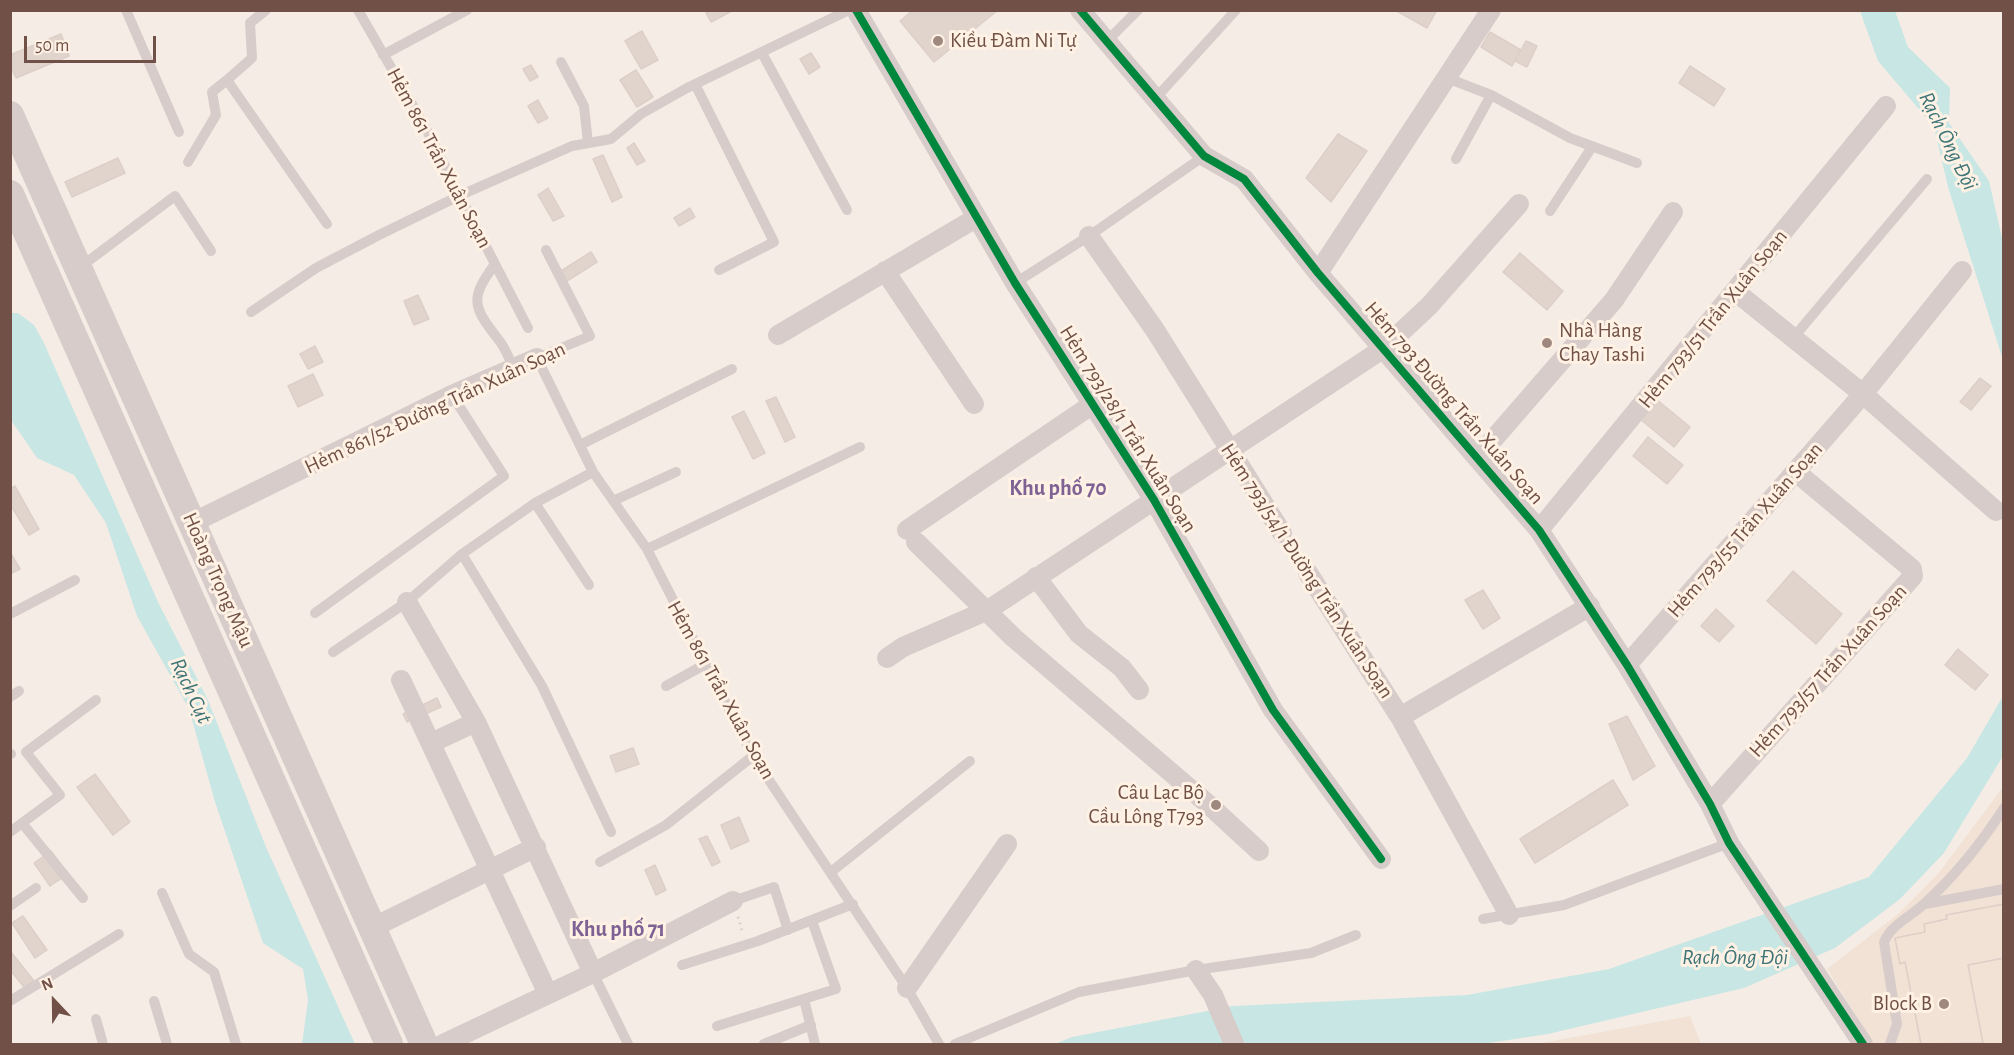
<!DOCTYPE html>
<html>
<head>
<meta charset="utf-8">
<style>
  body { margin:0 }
  #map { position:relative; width:2014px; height:1055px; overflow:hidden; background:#f5ede5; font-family:"Alegreya Sans",sans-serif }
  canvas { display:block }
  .frame { position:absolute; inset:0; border:12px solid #715147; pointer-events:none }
  .north { position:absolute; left:24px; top:971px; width:60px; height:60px; -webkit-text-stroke:4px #fff1e4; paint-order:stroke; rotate:338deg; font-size:16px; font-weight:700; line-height:24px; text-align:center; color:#715147 }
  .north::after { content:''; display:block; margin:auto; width:21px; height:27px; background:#715147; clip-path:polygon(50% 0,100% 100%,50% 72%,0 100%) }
  .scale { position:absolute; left:24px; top:36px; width:132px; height:27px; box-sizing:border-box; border:3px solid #715147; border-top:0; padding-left:8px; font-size:18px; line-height:21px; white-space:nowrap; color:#715147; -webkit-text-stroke:4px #fff1e4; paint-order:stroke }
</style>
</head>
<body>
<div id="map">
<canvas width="2014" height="1055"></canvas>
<div class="frame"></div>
<div class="north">N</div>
<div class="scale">50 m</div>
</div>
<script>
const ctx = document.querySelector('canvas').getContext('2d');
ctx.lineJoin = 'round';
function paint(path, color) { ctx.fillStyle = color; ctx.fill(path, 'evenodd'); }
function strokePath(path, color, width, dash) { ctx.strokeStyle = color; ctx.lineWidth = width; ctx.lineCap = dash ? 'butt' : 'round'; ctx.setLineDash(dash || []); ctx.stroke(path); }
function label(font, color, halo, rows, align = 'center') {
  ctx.font = font + ' "Alegreya Sans",sans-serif'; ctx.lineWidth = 6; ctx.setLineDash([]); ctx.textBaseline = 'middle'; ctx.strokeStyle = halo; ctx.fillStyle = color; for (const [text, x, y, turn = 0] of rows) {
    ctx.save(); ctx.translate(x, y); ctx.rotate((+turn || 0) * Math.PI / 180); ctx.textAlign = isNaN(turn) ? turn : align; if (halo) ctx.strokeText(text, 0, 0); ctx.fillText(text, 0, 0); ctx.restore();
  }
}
paint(new Path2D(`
  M 2003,787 L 2003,1044 L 1874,1044 L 1827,969 L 1898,914 L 1938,874 Z
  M 1690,1016 L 1701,1044 L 1536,1044 Z`), '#f1e2d5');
paint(new Path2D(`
  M 1860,11 L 1895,11 L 1908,47 L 1950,88 L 1949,123 L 1989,181 L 2003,242 L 2003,360 L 1948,187 L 1934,127 L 1878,61 Z
  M 11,313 L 18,313 L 34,325 L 44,343 L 158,602 L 208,700 L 266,847 L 355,1044 L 302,1044 L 308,1000 L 303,969 L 263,943 L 215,802 L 189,709 L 137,616 L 106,523 L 74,475 L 37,458 L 11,420 Z
  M 2003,696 L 2003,756 L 1944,853 L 1900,899 L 1835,948 L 1744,988 L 1548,1034 L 1482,1044 L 1055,1044 L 1072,1037 L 1233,1006 L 1467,995 L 1609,969 L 1869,877 L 1967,758 Z`), '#c8e6e4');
const building = new Path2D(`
  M 710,10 L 729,10 L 730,12 L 711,22 L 706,13 Z
  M 913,10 L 998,10 L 934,62 L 900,21 Z
  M 1395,10 L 1437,10 L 1427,28 Z
  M 642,31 L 658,60 L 641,69 L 625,41 Z
  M 1490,32 L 1521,50 L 1512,66 L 1481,47 Z
  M 61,34 L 69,56 L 16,78 L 10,65 L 10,55 Z
  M 1526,41 L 1537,46 L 1527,67 L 1515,61 Z
  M 811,53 L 820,67 L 809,74 L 800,59 Z
  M 531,65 L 538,77 L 530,81 L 523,69 Z
  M 1690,66 L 1725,89 L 1714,106 L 1679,83 Z
  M 636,70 L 653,97 L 637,107 L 620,80 Z
  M 538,100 L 548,118 L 538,123 L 528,106 Z
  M 1338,134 L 1367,151 L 1331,202 L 1306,178 Z
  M 634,143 L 645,161 L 637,165 L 627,148 Z
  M 603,155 L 622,197 L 612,202 L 593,159 Z
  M 118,158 L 125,173 L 72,197 L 65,182 Z
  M 548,188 L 564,216 L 553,221 L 538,195 Z
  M 690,208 L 695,217 L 679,226 L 674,218 Z
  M 591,252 L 597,262 L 567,281 L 561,271 Z
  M 1520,253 L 1563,291 L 1547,310 L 1503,272 Z
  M 418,295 L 429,319 L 414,325 L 404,301 Z
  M 315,346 L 323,362 L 308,369 L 300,354 Z
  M 313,374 L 323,395 L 298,407 L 288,386 Z
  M 1980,378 L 1991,386 L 1971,410 L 1960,402 Z
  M 776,397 L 795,437 L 785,442 L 766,401 Z
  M 1656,399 L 1690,427 L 1674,447 L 1640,419 Z
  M 744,411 L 765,453 L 753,459 L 732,417 Z
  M 1648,437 L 1683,465 L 1667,484 L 1633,456 Z
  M 15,486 L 39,529 L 29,535 L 10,504 L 10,489 Z
  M 10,552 L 20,569 L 10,574 Z
  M 1793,571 L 1842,614 L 1816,644 L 1767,601 Z
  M 1483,590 L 1500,618 L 1483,629 L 1465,600 Z
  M 1716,609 L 1734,626 L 1719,642 L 1701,626 Z
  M 1958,649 L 1988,675 L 1975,690 L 1945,665 Z
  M 437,698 L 441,707 L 407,722 L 403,714 Z
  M 1627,716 L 1655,766 L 1633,780 L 1609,724 Z
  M 633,748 L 639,764 L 616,772 L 610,756 Z
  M 95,774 L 130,822 L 113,835 L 77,787 Z
  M 1613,780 L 1628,805 L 1535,863 L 1520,839 Z
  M 739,817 L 749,841 L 731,849 L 721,825 Z
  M 707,836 L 720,862 L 712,866 L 699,839 Z
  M 51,851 L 68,874 L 50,886 L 34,863 Z
  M 655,865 L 666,890 L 656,895 L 645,870 Z
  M 2004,904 L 2004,958 L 1968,965 L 1983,1043 L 1921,1044 L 1905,962 L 1900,964 L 1895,938 L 1925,932 L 1924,924 L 1947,919 L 1946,915 Z
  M 2004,904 L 2004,958 L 1968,965 L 1983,1043 L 1921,1044 L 1905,962 L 1900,964 L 1895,938 L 1925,932 L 1924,924 L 1947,919 L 1946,915 Z
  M 23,916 L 47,950 L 35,958 L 12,923 Z
  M 11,952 L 34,981 L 24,987 L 10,970 Z`);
paint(building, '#e1d4cd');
strokePath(building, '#ddcfc8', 1.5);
strokePath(new Path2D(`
  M 738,917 L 742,931`), '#d6ccc8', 3, [1.5, 4.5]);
strokePath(new Path2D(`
  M 126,10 L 179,132
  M 266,10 L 250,23 L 252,58 L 227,80 L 327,224
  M 358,10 L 424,125 L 495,264 C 470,298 472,306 498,339 C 505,347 509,359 514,368
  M 1106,42 L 1138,10
  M 762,53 L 847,210
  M 383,55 L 467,10
  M 561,62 L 584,106 L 588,143
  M 1447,78 L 1491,95 L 1570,138 L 1637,163
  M 695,84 L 774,242 L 719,270
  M 1154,100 L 1236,10
  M 1456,159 L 1491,95
  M 188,162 L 216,115 L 212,92 L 227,80
  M 1550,211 L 1592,147
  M 546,250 L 590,336 L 537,358 L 593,472 L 647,549 L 753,756 L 907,988 L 939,1044
  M 495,264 L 528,328
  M 79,268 L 175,196 L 211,251
  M 1015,283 L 1089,236 L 1204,156
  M 251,312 L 316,268 L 379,235 L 461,195 L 572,146 L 611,139 L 641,114 L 687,88 L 849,10
  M 1793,338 L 1927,179
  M 580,445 L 732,369
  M 613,501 L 676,472
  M 535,503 L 589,585
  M 1282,533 L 1308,573
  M 647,549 L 860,447
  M 462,554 L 542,686 L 611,832
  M 315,613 L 504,476 L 452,395
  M 10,614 L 75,580
  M 333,652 L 407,602 L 462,554 L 535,503 L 593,472
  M 666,686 L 704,665
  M 10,697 L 19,691
  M 10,754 L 11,754
  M 22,823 L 83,898
  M 10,832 L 60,795 L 26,752 L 96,700
  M 600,862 L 666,825 L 753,756
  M 831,872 L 970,761
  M 162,893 L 189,954 L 214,972 L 236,1044
  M 733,901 L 774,887 L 788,930
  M 1925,904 L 2004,889
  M 10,906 L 36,888
  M 1483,919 L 1564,905 L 1729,843
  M 682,965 L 758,941 L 853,904
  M 593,973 L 628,1044
  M 804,999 L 815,1044
  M 10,1001 L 119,934
  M 154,1001 L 167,1044
  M 96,1019 L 103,1044
  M 717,1026 L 836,989 L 812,921
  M 764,1044 L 811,1025
  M 955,1044 L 1079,992 L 1196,970 L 1311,953 L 1356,935
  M 1890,1044 L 1897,1024 L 1884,942 C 1892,924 1910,917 1924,904 C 1954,877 1982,842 2004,808`), '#d7ccc9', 10);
strokePath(new Path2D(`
  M 856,10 L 1015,283 L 1154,500 L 1273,710 L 1381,859
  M 1080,10 L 1204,156 L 1244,179 L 1318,273 L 1539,530 L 1627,665 L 1710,804 L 1729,843 L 1863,1044
  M 1089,236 L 1155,330 L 1282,533
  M 885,271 L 974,404
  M 1318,273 L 1491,10
  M 1736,292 L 1863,394 L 1996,511
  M 778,335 L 976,218
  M 1478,457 L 1614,300 L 1673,212
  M 192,523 L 452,395 L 537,358
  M 907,530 L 1093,404
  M 1539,530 L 1886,106
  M 916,542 L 1014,638 L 1209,805 L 1259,851
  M 1308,573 L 1400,717 L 1509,915
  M 1036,577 L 1079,634 L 1122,668 L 1139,690
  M 407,602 L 476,722 L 593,973
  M 887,658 L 903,647 L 988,610 L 1384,348 L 1429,306 L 1519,204
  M 1627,665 L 1863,394 L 1962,271
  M 401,680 L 548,994
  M 1400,717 L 1590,606
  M 431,743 L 476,722
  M 1710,804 L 1913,576 L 1912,569 L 1796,472
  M 372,928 L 536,847
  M 1196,970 L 1213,995 L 1234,1044
  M 907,988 L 1007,844
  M 443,1044 L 593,973 L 733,901`), '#d7ccc9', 20);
strokePath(new Path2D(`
  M 10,115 L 424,1044
  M 10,194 L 389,1044`), '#d7ccc9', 28);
strokePath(new Path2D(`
  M 856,10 L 1015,283 L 1154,500 L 1273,710 L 1381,859
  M 1080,10 L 1204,156 L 1244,179 L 1318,273 L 1539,530 L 1627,665 L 1710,804 L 1729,843 L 1863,1044`), '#00873e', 8);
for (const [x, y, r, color] of [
  [938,41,6,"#9f887e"],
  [1547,343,6,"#9f887e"],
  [1216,805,6,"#9f887e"],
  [1944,1004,6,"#9f887e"]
]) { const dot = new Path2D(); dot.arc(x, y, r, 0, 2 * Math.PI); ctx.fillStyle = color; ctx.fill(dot); strokePath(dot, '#fff1e4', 2); }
label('21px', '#715147', '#fff1e4', [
  ["Kiều Đàm Ni Tự",950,41],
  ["Nhà Hàng",1559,331],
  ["Chay Tashi",1559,355],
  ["Câu Lạc Bộ",1204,793,"right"],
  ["Cầu Lông T793",1204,817,"right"],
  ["Block B",1932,1004,"right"]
], 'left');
label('21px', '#715147', '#fff1e4', [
  ["Hẻm 861 Trần Xuân Soạn",439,158,62],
  ["Hẻm 793/51 Trần Xuân Soạn",1713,319,-51],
  ["Hẻm 793 Đường Trần Xuân Soạn",1454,403,49],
  ["Hẻm 861/52 Đường Trần Xuân Soạn",435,408,-25],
  ["Hẻm 793/28/1 Trần Xuân Soạn",1128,429,58],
  ["Hẻm 793/55 Trần Xuân Soạn",1745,530,-49],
  ["Hẻm 793/54/1 Đường Trần Xuân Soạn",1307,571,57],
  ["Hoàng Trọng Mậu",218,580,66],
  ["Hẻm 793/57 Trần Xuân Soạn",1828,671,-48],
  ["Hẻm 861 Trần Xuân Soạn",721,690,61]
]);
label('italic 22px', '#3c7477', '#fff1e4', [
  ["Rạch Ông Đội",1948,141,64],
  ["Rạch Cụt",191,691,65],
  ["Rạch Ông Đội",1735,957]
]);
label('bold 22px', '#7e6294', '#fff1e4', [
  ["Khu phố 70",1058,488],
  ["Khu phố 71",618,929]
]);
</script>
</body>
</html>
